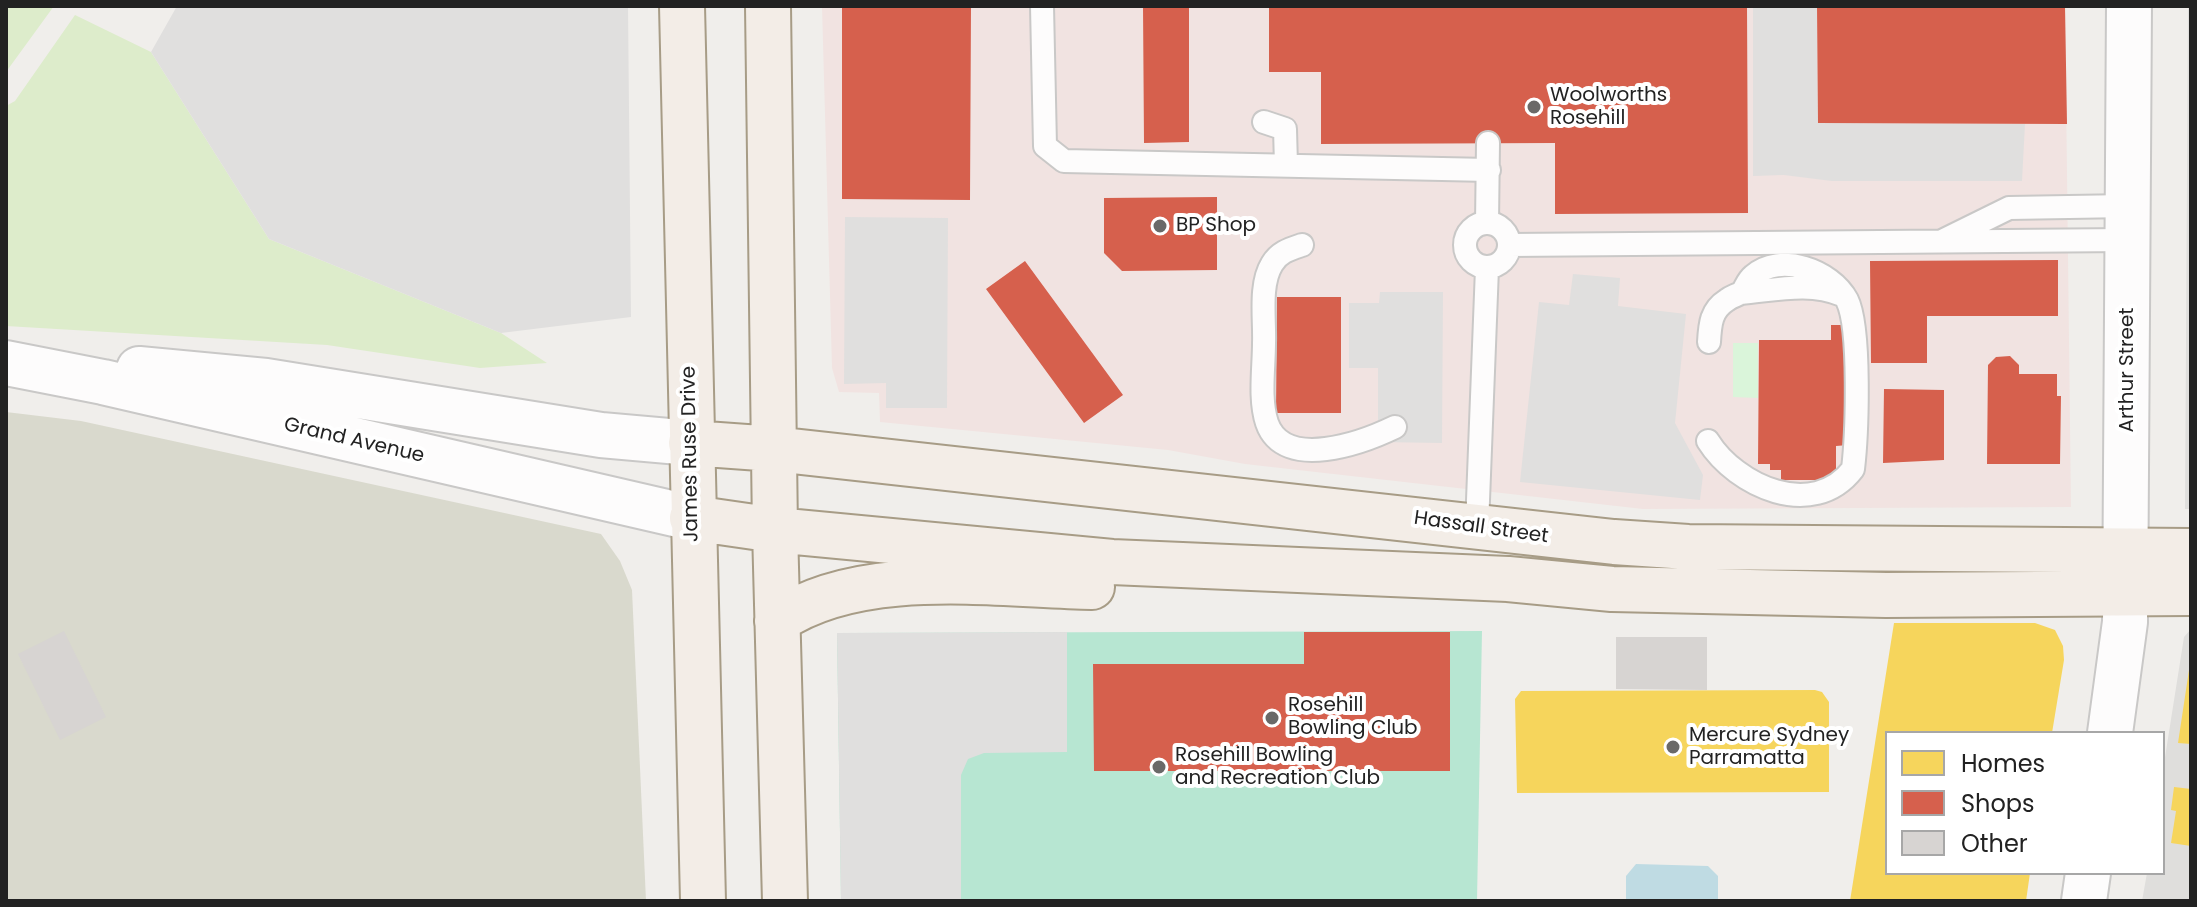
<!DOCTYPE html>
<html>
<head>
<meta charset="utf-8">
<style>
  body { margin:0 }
  #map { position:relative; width:2197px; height:907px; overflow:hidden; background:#f0eeeb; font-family:Poppins,sans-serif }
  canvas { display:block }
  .frame { position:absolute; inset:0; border:8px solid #222; pointer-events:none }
  .legend { position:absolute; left:1885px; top:731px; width:280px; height:144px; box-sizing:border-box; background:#fff; border:2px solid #a7a7a7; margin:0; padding:10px 14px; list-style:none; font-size:24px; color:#222 }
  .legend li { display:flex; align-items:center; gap:16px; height:40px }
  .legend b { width:40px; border:2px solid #a7a7a7 }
</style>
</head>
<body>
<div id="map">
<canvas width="2197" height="907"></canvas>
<div class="frame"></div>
<ul class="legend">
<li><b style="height:22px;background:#f6d55c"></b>Homes</li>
<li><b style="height:22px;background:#d6604d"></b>Shops</li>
<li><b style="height:22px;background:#d7d4d2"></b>Other</li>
</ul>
</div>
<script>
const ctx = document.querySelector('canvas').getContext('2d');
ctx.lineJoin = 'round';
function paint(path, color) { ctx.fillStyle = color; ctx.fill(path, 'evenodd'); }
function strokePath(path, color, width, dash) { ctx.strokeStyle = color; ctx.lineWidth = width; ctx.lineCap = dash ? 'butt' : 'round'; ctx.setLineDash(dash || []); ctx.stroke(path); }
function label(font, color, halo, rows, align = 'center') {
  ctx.font = font + ' Poppins,sans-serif'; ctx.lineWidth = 8; ctx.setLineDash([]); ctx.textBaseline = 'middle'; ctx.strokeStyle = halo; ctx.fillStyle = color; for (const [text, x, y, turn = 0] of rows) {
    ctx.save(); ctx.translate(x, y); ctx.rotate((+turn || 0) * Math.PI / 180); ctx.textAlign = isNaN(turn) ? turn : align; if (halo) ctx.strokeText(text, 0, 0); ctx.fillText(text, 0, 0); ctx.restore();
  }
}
paint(new Path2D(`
  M 2188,6 L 2191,6 L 2191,509 L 2185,509 Z
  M 2191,629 L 2191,901 L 2142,901 L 2147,873 L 2163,873 L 2163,770 L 2184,637 Z`), '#dfdedc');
paint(new Path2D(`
  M 822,6 L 2065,6 L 2071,507 L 1643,509 L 1245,464 L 1168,450 L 880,422 L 879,393 L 839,392 L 832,368 Z`), '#f1e3e1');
paint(new Path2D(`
  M 6,412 L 81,421 L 601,534 L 620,561 L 632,590 L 646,901 L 6,901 Z`), '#d9d9cd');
paint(new Path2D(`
  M 6,6 L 54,6 L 6,72 Z
  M 75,15 L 151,52 L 269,239 L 501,333 L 547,363 L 480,368 L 327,345 L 6,326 L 6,106 L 15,101 Z`), '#ddeccb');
paint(new Path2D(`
  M 1733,343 L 1758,343 L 1758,398 L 1733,397 Z`), '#daf5da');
paint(new Path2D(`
  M 1482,631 L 1477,901 L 841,901 L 837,633 Z`), '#b7e6d2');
paint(new Path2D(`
  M 177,6 L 628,6 L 631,317 L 501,333 L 269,239 L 151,52 Z
  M 1753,6 L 1817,6 L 1818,123 L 2025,124 L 2022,181 L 1832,181 L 1784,175 L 1753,176 Z
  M 845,217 L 948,218 L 947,408 L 886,408 L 886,383 L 844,384 Z
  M 1573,274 L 1620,278 L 1618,306 L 1686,314 L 1675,423 L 1703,475 L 1700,500 L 1520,482 L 1539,302 L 1569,305 Z
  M 1380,292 L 1443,292 L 1442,443 L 1378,442 L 1378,368 L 1349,368 L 1349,303 L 1379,303 Z
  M 1067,632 L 1067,752 L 984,753 L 968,759 L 961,775 L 961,901 L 841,901 L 837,633 Z`), '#e0dfde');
paint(new Path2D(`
  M 1636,864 L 1708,866 L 1718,876 L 1718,901 L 1626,901 L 1626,876 Z`), '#bfdbe3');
paint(new Path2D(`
  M 1894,623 L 2035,623 L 2055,630 L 2063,646 L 2064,660 L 2052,733 L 1887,733 L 1887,873 L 2030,873 L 2026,901 L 1850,901 Z
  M 2189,670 L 2191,670 L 2191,744 L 2178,743 Z
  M 1815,690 L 1822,692 L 1829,702 L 1829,792 L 1517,793 L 1515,699 L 1521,691 Z
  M 2174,787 L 2191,789 L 2191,846 L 2171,843 L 2176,811 L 2171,810 Z`), '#f6d55c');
paint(new Path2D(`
  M 842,6 L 971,6 L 970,200 L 842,199 Z
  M 1143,6 L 1189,6 L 1189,142 L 1144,143 Z
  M 1269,6 L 1747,6 L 1748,213 L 1555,214 L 1555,143 L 1321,144 L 1321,72 L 1269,72 Z
  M 1817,6 L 2065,6 L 2067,124 L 1818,123 Z
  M 1217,197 L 1217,270 L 1122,271 L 1104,253 L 1104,198 Z
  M 2058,260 L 2058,316 L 1927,316 L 1927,363 L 1871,363 L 1870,261 Z
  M 1025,261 L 1123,395 L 1084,423 L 986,289 Z
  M 1277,297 L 1341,297 L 1341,413 L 1276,413 Z
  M 1831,325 L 1848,325 L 1848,445 L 1836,446 L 1836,473 L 1830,473 L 1830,480 L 1781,480 L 1781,470 L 1770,470 L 1770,464 L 1758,464 L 1759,340 L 1831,340 Z
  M 2010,356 L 2019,365 L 2019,374 L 2057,374 L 2057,396 L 2061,396 L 2060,464 L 1987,464 L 1988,365 L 1996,357 Z
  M 1884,389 L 1944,390 L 1944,460 L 1883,463 Z
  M 1304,632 L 1450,632 L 1450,771 L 1094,771 L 1093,664 L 1304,664 Z`), '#d6604d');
paint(new Path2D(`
  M 64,631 L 106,717 L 60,740 L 18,654 Z
  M 1616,637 L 1707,637 L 1707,690 L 1616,689 Z`), '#d7d4d2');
const service = new Path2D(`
  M 1042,6 L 1045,146 L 1064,161 L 1489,170
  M 1264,122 L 1285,129 L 1286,165
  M 1487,223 L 1488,143
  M1465 245a22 22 0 1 1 44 0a22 22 0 1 1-44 0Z
  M 1942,241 L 2009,208 L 2128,206
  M 1302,245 C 1290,249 1279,252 1272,264 C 1259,285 1265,320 1264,343 C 1264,368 1259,399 1267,423 C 1284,472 1364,442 1395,427
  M 1509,245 L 2128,240
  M 1741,293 C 1775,290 1811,281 1842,295
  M 1708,441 C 1736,486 1813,521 1853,469 C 1857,435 1861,328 1847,300 C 1831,270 1780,252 1753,276 C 1748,280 1746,286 1743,291 C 1739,295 1732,296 1727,300 C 1711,310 1710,324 1709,342
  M 1477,526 L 1487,268`);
const minor = new Path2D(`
  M 6,363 L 103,382 L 692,518
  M 139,369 L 266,381 L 601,435 L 691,443
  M 2110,733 L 2125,622 L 2129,6
  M 2084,901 L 2088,873`);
const primary = new Path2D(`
  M 682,6 L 703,901
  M 768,6 L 775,530 L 785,901
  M 691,443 L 774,449 L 1614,542 L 1688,547 L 2191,551
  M 692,518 L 775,530 L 1112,562 L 1508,579 L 1612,589 L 1886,595 L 2191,593
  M 777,621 C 860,564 995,585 1092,587`);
strokePath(service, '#c9c8c7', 26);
strokePath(minor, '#c9c8c7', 48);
strokePath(primary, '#a79c86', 48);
strokePath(service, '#fdfcfc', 22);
strokePath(minor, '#fdfcfc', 44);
strokePath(primary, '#f3ede7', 44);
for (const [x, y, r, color] of [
  [1534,107,8,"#6a6968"],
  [1160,226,8,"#6a6968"],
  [1272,718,8,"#6a6968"],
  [1673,747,8,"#6a6968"],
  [1159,767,8,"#6a6968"]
]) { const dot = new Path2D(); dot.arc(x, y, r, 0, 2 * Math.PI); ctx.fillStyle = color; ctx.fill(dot); strokePath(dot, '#fff', 3); }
label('20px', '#222', '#fff', [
  ["Woolworths",1550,96],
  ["Rosehill",1550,119],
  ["BP Shop",1176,226],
  ["Rosehill",1288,706],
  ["Bowling Club",1288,729],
  ["Mercure Sydney",1689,736],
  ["Parramatta",1689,759],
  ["Rosehill Bowling",1175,756],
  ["and Recreation Club",1175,779]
], 'left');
label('20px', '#222', '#fff', [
  ["Arthur Street",2128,370,-90],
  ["Grand Avenue",354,441,13],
  ["James Ruse Drive",691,454,-91],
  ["Hassall Street",1481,528,8]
]);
</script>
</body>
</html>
